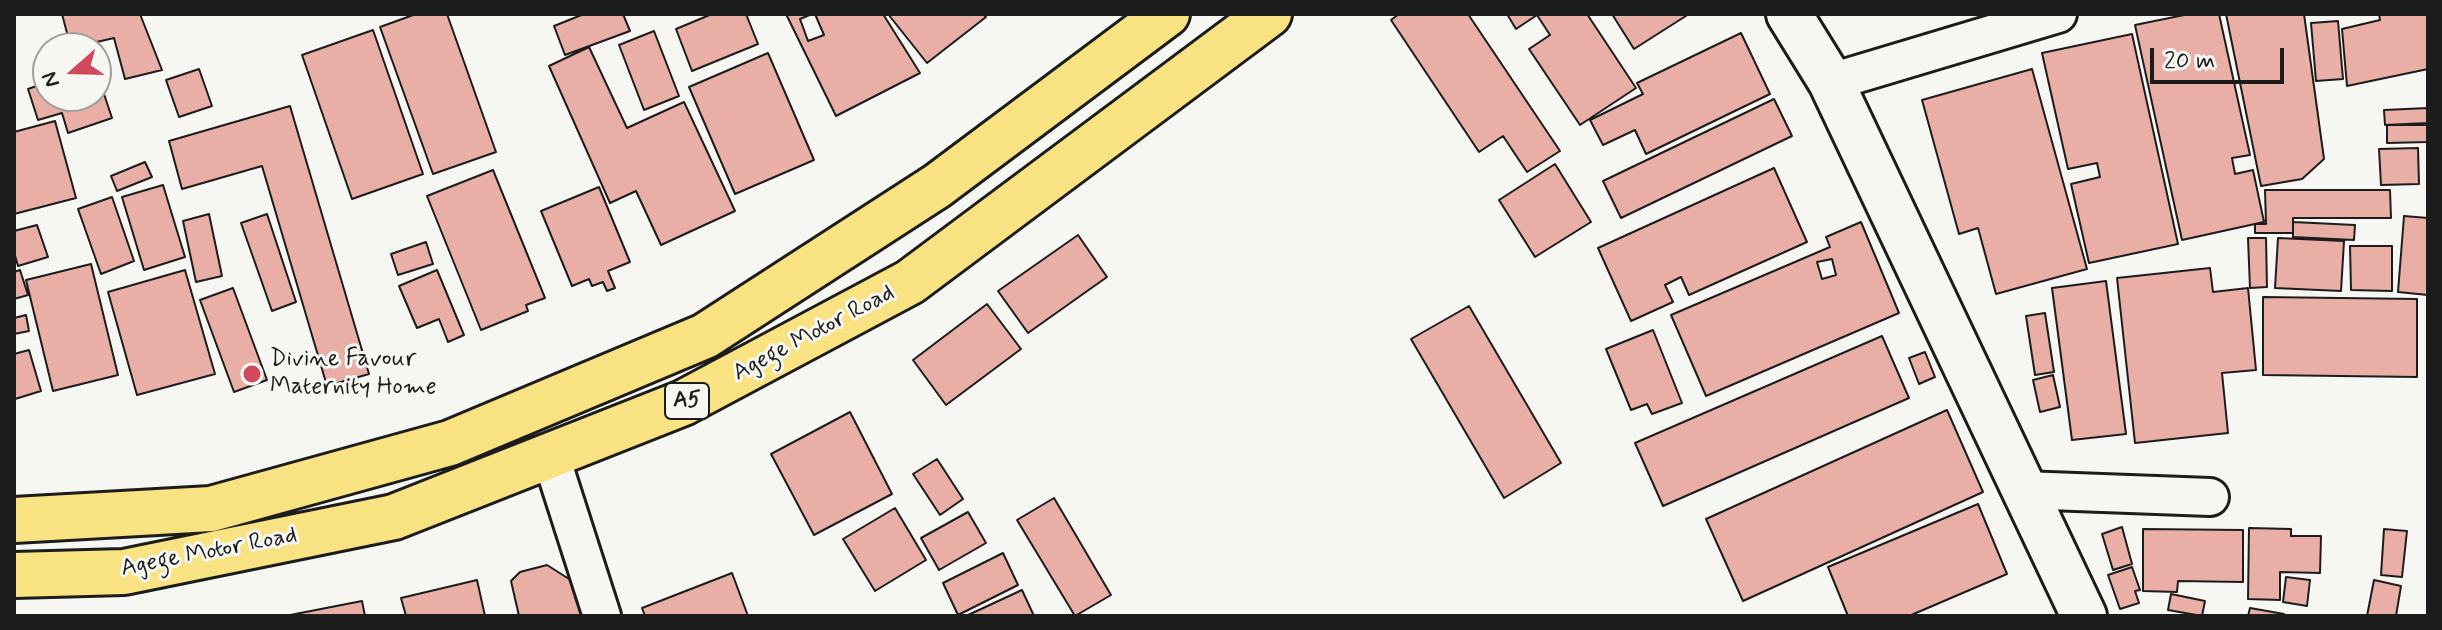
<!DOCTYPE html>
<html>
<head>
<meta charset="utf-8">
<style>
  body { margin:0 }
  #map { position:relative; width:2442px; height:630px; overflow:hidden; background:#f6f6f2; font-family:Mynerve,sans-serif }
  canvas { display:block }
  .frame { position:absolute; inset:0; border:16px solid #1c1c1c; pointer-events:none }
  .north { position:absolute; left:32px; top:32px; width:80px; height:80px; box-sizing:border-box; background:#f6f6f2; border:2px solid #9f9f9c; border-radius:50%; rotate:250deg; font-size:22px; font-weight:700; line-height:32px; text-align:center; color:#1c1c1c }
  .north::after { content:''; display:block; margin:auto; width:28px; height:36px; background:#d1495b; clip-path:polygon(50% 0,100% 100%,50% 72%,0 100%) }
  .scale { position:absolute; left:2150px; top:48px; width:134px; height:36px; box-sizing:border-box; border:4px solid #1c1c1c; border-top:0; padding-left:10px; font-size:24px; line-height:28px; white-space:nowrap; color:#1c1c1c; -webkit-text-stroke:6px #f6f6f2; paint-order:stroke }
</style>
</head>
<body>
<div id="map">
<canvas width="2442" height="630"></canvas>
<div class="frame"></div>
<div class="north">N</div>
<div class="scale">20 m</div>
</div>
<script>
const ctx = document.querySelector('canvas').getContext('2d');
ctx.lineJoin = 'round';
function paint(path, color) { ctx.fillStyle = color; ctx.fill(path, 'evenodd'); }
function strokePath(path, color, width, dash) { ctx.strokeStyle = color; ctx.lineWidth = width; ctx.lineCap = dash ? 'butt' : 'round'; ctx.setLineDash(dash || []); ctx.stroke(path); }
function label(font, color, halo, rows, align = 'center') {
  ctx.font = font + ' Mynerve,sans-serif'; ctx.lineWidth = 6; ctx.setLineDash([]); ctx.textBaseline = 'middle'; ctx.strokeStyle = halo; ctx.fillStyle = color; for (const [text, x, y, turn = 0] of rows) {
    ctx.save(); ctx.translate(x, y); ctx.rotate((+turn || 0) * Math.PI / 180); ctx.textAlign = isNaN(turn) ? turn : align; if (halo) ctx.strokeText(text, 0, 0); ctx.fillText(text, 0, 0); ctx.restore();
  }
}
const building = new Path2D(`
  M 62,14 L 140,14 L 162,70 L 125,79 L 114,38 L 71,48 Z
  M 416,14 L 447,14 L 496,152 L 433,174 L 380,27 Z
  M 584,14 L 623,14 L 630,31 L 565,55 L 554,26 Z
  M 712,14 L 746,14 L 758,44 L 692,71 L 676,29 Z
  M 786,14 L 812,14 L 800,19 L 808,41 L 824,35 L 815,14 L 883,14 L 920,73 L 836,116 Z
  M 888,14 L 983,14 L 986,17 L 927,63 Z
  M 1399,14 L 1468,14 L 1560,151 L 1527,172 L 1503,136 L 1479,152 L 1391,20 Z
  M 1507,14 L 1587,14 L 1636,88 L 1580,125 L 1529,49 L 1550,35 L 1537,15 L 1516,29 Z
  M 1612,14 L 1689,14 L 1634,49 Z
  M 2189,14 L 2219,14 L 2250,155 L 2232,158 L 2235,174 L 2253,170 L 2264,222 L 2182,240 L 2135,25 Z
  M 2226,14 L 2304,14 L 2324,159 L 2302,179 L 2261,186 Z
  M 2379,14 L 2428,14 L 2428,69 L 2347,86 L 2342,29 L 2380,20 Z
  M 2338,21 L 2343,79 L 2316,81 L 2311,23 Z
  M 373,30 L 423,174 L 352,199 L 302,55 Z
  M 654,31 L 679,96 L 644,110 L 619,45 Z
  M 1741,33 L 1770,94 L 1646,154 L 1635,130 L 1603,145 L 1590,120 L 1643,94 L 1637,83 Z
  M 2132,34 L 2178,244 L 2089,263 L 2071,184 L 2100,177 L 2097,163 L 2068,169 L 2042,53 Z
  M 589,47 L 627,128 L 684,102 L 735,211 L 661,245 L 636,191 L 610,203 L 549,66 Z
  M 768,53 L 814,160 L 735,194 L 689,87 Z
  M 199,69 L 212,106 L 179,117 L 166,80 Z
  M 2032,69 L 2087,269 L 1996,294 L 1978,228 L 1959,234 L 1922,100 Z
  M 96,70 L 112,118 L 68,133 L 62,113 L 38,120 L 28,89 L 48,82 L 48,96 L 96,96 Z
  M 1774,99 L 1792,136 L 1621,218 L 1603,181 Z
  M 290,106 L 369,374 L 327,386 L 262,166 L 182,189 L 169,141 Z
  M 2428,108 L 2428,123 L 2385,125 L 2384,110 Z
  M 55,121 L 76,198 L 14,214 L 14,132 Z
  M 2387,125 L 2428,125 L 2428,142 L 2387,143 Z
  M 2418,148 L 2419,184 L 2381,185 L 2379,149 Z
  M 145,162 L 152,177 L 117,191 L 111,176 Z
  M 1555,164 L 1591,222 L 1535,257 L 1499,200 Z
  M 1774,168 L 1807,242 L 1689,295 L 1681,277 L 1665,285 L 1673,302 L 1631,321 L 1598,248 Z
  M 493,170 L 545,298 L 526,305 L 528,311 L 481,330 L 427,196 Z
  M 163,185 L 185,257 L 144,270 L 122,197 Z
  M 599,187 L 630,262 L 608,271 L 615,288 L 607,291 L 603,282 L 592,286 L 589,279 L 572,286 L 541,211 Z
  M 2265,190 L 2390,190 L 2391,218 L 2293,218 L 2293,233 L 2255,233 L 2255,224 L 2266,224 Z
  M 112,197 L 134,261 L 101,274 L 78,209 Z
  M 209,214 L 222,276 L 196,282 L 183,221 Z
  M 267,214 L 296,302 L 272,311 L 241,223 Z
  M 2404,216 L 2428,218 L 2428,295 L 2398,292 Z
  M 1861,222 L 1899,313 L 1706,396 L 1671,315 L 1830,247 L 1826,237 ZM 1832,259 L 1836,275 L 1822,279 L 1817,262 Z
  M 2293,222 L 2355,225 L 2354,240 L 2293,237 Z
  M 37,225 L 48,257 L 18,266 L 14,252 L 14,231 Z
  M 1078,235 L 1107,277 L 1028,333 L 998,291 Z
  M 2248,238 L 2266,238 L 2267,287 L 2250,288 Z
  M 2278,238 L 2344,241 L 2341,291 L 2275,288 Z
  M 426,242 L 433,264 L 398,275 L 391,254 Z
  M 2350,246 L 2392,246 L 2392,291 L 2351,290 Z
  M 91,264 L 118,375 L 53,391 L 26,280 Z
  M 2210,268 L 2213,292 L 2248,288 L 2256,370 L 2222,373 L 2228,433 L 2135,443 L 2117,278 Z
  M 20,270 L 28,295 L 14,299 L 14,272 Z
  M 185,270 L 215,374 L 137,395 L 108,292 Z
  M 437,270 L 464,335 L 448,342 L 439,319 L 417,328 L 399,286 Z
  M 2106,281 L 2126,434 L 2072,440 L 2052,288 Z
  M 233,288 L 267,380 L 234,392 L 200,300 Z
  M 2263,297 L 2417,299 L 2417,377 L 2263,375 Z
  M 987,304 L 1021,349 L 946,405 L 913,360 Z
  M 1469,306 L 1561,463 L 1504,498 L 1411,339 Z
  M 2045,313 L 2054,372 L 2035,375 L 2026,316 Z
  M 26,315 L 29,331 L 14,334 L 14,318 Z
  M 1653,330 L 1682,403 L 1652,414 L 1647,404 L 1631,410 L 1606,349 Z
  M 1882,336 L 1909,398 L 1663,506 L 1635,443 Z
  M 29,350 L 41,391 L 15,399 L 14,354 Z
  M 1925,352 L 1935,377 L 1919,384 L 1909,358 Z
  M 2053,375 L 2060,407 L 2040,412 L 2033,380 Z
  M 1947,410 L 1983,492 L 1743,601 L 1706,519 Z
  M 850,412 L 892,494 L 814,535 L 771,454 Z
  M 937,459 L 963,499 L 940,515 L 913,474 Z
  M 1054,498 L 1111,595 L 1075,616 L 1017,520 Z
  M 1978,504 L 2007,574 L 1909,616 L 1848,616 L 1828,567 Z
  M 895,508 L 926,560 L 875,591 L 843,539 Z
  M 968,512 L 986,543 L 939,570 L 921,538 Z
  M 2122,527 L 2132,564 L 2113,570 L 2102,534 Z
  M 2249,528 L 2291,529 L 2291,536 L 2321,536 L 2320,573 L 2280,572 L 2280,600 L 2248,599 Z
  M 2143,529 L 2243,530 L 2243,582 L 2178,581 L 2177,592 L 2143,591 Z
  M 2384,529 L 2407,531 L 2402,577 L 2381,575 Z
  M 1003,553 L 1018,585 L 958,615 L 943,583 Z
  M 547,565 L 577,584 L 585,616 L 519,616 L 511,581 L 520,572 Z
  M 2132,567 L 2140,590 L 2135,591 L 2139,603 L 2120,609 L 2108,575 Z
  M 732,573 L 748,616 L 645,616 L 642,608 Z
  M 2286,577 L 2310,580 L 2307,606 L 2283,602 Z
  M 477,580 L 485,616 L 406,616 L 401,598 Z
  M 2374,580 L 2401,586 L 2396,616 L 2367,616 Z
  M 1022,590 L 1034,616 L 966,616 Z
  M 2171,594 L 2205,601 L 2202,616 L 2168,610 Z
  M 362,601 L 365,616 L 285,616 Z
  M 2250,608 L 2284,614 L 2284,616 L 2248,616 Z`);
paint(building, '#e9aea6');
strokePath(building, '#1c1c1c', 2);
const street = new Path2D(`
  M 1831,82 L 2058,14
  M 551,457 L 602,616
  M 2022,490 L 2210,497`);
const secondary = new Path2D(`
  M 1789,14 L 1831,82 L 2084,616`);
const highway = new Path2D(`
  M 14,520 L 211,509 L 450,443 L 705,336 L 937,186 L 1167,14
  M 14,575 L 124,572 L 394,517 L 683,403 L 910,282 L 1269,14`);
strokePath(street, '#1c1c1c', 42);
strokePath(secondary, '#1c1c1c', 50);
strokePath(highway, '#1c1c1c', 50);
strokePath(street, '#f6f6f2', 36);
strokePath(secondary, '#f6f6f2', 44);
strokePath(highway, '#f8e281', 44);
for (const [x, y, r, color] of [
  [252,374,10,"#d1495b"]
]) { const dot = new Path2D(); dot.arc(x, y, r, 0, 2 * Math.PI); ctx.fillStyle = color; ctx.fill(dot); strokePath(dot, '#f6f6f2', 3); }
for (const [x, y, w] of [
  [687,401,44]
]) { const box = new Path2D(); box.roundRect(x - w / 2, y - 18, w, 36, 6); ctx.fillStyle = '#f6f6f2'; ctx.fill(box); strokePath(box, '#1c1c1c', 2); }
label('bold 22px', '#1c1c1c', null, [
  ["A5",687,401]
]);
label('24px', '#1c1c1c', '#f6f6f2', [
  ["Agege Motor Road",814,334,-28],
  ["Agege Motor Road",209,553,-11]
]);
label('24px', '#1c1c1c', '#f6f6f2', [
  ["Divine Favour",270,360],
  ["Maternity Home",270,388]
], 'left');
</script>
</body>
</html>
